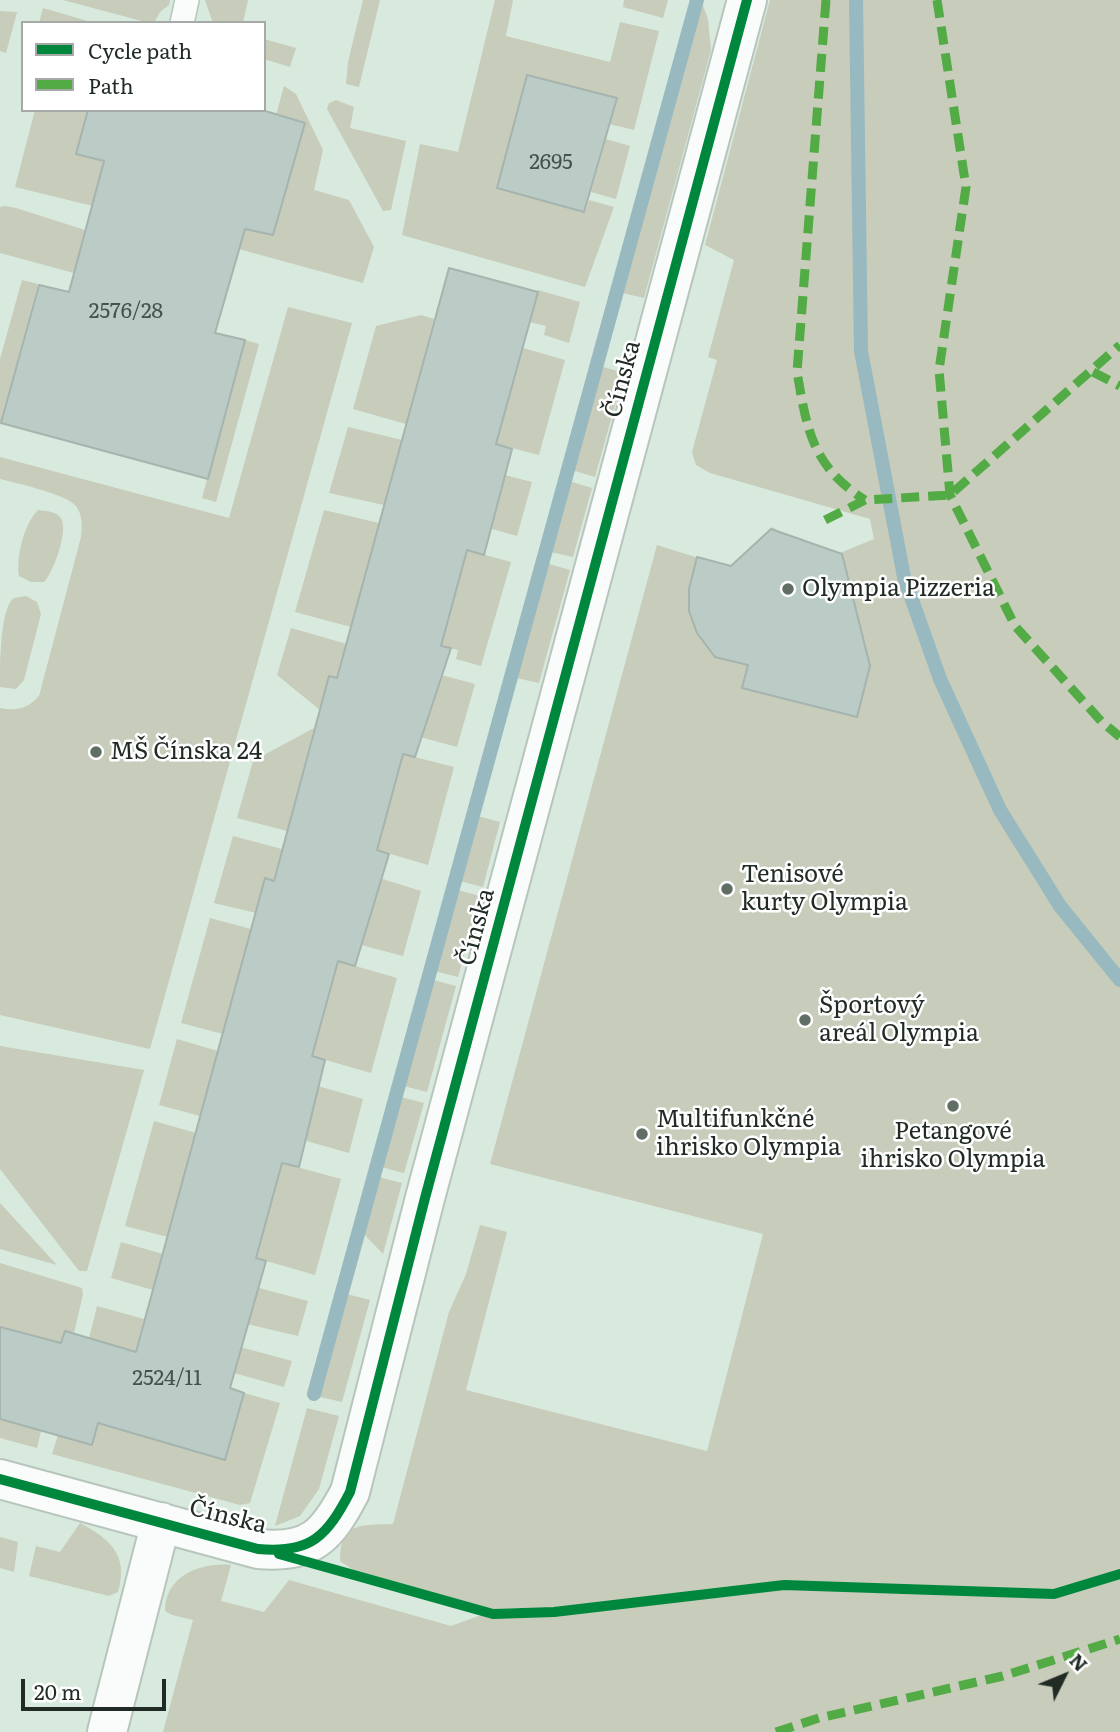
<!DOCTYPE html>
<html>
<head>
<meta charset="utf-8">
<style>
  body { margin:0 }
  #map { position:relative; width:1120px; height:1732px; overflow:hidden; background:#d8e9de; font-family:Literata,serif }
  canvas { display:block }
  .legend { position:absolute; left:21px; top:21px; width:245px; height:91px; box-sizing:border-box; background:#fff; border:2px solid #a5aaa7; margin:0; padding:9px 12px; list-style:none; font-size:21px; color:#1f2b24 }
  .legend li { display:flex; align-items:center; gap:14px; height:35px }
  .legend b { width:35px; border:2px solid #a5aaa7 }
  .north { position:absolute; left:1029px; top:1641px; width:70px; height:70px; -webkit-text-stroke:5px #fff; paint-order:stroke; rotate:47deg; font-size:19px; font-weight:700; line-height:28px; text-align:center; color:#1f2b24 }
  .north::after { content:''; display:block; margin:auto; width:24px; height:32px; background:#1f2b24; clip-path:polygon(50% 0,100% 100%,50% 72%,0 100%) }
  .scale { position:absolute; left:21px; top:1679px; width:145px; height:32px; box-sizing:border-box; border:4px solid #1f2b24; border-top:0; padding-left:9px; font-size:21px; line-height:24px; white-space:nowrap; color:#1f2b24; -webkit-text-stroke:5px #fff; paint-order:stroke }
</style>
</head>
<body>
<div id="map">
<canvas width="1120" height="1732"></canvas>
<ul class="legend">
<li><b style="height:9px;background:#00873e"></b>Cycle path</li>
<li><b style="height:9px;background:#52ab44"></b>Path</li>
</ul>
<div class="north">N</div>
<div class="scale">20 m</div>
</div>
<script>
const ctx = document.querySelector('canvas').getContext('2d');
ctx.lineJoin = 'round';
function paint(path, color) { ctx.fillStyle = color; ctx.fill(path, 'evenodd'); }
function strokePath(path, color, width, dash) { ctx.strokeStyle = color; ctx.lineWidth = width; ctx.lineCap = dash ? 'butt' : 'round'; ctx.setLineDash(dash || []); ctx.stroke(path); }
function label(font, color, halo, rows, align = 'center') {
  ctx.font = font + ' Literata,serif'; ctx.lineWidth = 5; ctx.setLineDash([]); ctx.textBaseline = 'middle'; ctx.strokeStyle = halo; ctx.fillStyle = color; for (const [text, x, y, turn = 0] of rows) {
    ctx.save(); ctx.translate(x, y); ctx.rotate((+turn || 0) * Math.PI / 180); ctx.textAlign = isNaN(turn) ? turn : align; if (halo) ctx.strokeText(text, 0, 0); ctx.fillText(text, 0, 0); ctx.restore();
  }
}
paint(new Path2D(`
  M 63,0 L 170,0 L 169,5 L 160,12 L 154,23 L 149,23 Z
  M 205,0 L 248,0 L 243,23 L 213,23 Z
  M 363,0 L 380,0 L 359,87 L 346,84 L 348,62 Z
  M 495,0 L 513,0 L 506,36 L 610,62 L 620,22 L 659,31 L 634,130 L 609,124 L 616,98 L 527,75 L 497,187 L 585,212 L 589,200 L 614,207 L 585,287 L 402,235 L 420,144 L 458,152 Z
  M 624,0 L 668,0 L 663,18 L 623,7 Z
  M 694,0 L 701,0 L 708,19 L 711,50 L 644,298 L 614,291 Z
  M 770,0 L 1120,0 L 1120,1732 L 163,1732 L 193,1620 L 172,1615 L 165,1611 C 165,1575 202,1562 231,1565 L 221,1601 L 264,1612 L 289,1580 L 451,1626 L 484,1614 L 521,1608 L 494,1609 L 474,1606 L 356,1572 L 340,1561 C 340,1522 361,1525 393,1524 L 449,1312 L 466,1274 L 480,1225 L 507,1232 L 466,1390 L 707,1451 L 763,1234 L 490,1164 L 657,545 L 740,571 L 747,550 L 773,527 L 777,531 L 803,539 L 803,542 L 840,553 L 874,539 L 870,519 L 710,473 L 696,465 L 692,452 L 717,360 L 708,357 L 734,260 L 705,245 Z
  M 43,8 L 94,23 L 39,23 Z
  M 0,11 L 17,12 L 6,53 L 0,51 Z
  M 264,39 L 296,48 L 290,67 L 264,59 Z
  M 284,86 L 296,94 L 323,150 L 314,190 L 349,200 L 374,247 L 363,283 L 235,248 L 248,203 L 280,212 L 305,124 L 276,115 Z
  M 336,100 L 354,107 L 350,128 L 406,141 L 391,210 L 383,211 L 327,109 L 329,103 Z
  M 35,110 L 88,110 L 76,153 L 109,163 L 97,207 L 15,187 Z
  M 606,139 L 630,146 L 616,199 L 591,192 Z
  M 5,206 L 16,208 L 85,230 L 74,273 L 0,253 L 0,207 Z
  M 22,280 L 38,284 L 0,426 L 0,359 Z
  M 538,290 L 580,302 L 569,343 L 544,335 L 546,326 L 529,322 Z
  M 288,307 L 352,323 L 150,1049 L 0,1015 L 0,708 C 17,711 27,709 39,696 L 81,537 C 82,526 83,514 75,505 C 65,494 16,483 0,479 L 0,457 L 229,518 Z
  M 421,315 L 434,319 L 406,424 L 353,409 L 376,326 Z
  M 245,340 L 259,344 L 216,502 L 202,498 Z
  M 523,348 L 565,360 L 539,455 L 496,444 Z
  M 593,364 L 624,373 L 595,477 L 565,468 Z
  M 348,427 L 402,440 L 384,505 L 329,493 Z
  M 489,471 L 532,482 L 517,536 L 474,524 Z
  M 562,479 L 592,488 L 573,557 L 542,550 Z
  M 38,510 C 45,511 55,511 60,517 C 70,528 53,573 44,582 L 31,582 L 19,576 C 16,557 24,524 38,510 Z
  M 324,510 L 379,523 L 351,627 L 295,612 Z
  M 467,550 L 511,562 L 481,666 L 456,659 L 458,650 L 441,646 Z
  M 539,561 L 570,570 L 539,683 L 507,676 Z
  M 26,596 L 37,602 L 41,614 L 24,680 L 16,689 L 0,687 C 0,668 0,607 14,598 C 18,597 22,597 26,596 Z
  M 291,628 L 347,644 L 337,678 L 328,677 L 320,710 L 277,675 Z
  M 434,673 L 475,684 L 457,747 L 420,737 Z
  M 314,728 L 287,831 L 237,818 L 253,761 Z
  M 403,754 L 454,767 L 428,865 L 377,850 Z
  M 470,814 L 500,822 L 483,887 L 452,879 Z
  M 233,836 L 282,849 L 273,881 L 266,878 L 256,913 L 214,903 Z
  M 370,875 L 421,891 L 403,956 L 361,945 Z
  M 450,888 L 480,896 L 458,977 L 427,969 Z
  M 210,918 L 251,929 L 223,1034 L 181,1023 Z
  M 338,961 L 397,978 L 371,1073 L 312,1056 Z
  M 425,978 L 456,986 L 427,1092 L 396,1084 Z
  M 177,1039 L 218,1051 L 200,1116 L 159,1105 Z
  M 0,1046 L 144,1070 L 87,1271 L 79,1271 L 0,1169 Z
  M 304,1082 L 363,1099 L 349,1153 L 289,1136 Z
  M 393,1095 L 424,1103 L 404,1173 L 373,1165 Z
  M 154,1121 L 196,1133 L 168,1237 L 125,1226 Z
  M 282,1163 L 341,1179 L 315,1275 L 256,1258 Z
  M 371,1175 L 402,1183 L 383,1254 L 357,1227 Z
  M 0,1203 L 57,1265 L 0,1249 Z
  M 121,1242 L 163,1254 L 153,1290 L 111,1278 Z
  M 0,1263 L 82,1288 L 83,1294 L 74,1333 L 65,1331 L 61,1343 L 0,1327 Z
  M 248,1285 L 308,1301 L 298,1336 L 247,1324 Z
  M 339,1292 L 370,1300 L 342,1402 L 311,1395 Z
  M 97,1306 L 144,1319 L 133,1363 L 86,1350 Z
  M 240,1347 L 292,1361 L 284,1387 L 234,1373 Z
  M 244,1393 L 280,1403 L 250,1503 L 240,1505 L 52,1454 L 58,1435 L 98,1423 L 224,1460 Z
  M 307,1408 L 339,1416 L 319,1489 L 300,1516 L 275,1526 Z
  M 0,1419 L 41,1431 L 37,1448 L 0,1438 Z
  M 80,1523 C 110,1539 129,1555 118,1592 L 109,1596 L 29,1576 L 36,1546 L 60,1552 Z
  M 0,1537 L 18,1542 L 14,1572 L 0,1568 Z`), '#c7ccbb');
strokePath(new Path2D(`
  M 856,0 L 861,351 L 904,577 L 940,679 L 1000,810 L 1060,906 L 1120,980
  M 314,1394 L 697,0`), '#97b9bf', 14);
const building = new Path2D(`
  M 527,75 L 617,98 L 584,212 L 497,188 Z
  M 88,110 L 262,110 L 305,123 L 273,235 L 245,229 L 215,333 L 245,340 L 208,479 L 1,423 L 39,285 L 69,292 L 104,161 L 76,154 Z
  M 449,268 L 538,292 L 496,444 L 512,449 L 484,555 L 467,550 L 441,646 L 451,648 L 415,757 L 403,754 L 377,850 L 389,854 L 355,966 L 338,961 L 312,1056 L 325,1060 L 299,1167 L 282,1163 L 256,1258 L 266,1261 L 230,1388 L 244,1393 L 225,1460 L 98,1423 L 92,1445 L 0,1419 L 0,1327 L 61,1343 L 65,1331 L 136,1352 L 265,878 L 274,881 L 329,676 L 337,678 Z
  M 771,529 L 842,554 L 870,666 L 857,717 L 742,688 L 748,665 L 715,657 L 697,633 L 689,611 L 689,589 L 697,557 L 731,566 Z`);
paint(building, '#bbccc6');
strokePath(building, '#a5b4ae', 2);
const lane = new Path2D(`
  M 182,23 L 187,0`);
const street = new Path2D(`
  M 0,1479 L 258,1549 C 311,1554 327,1536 350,1492 L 425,1198 L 747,0
  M 107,1732 L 161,1522`);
strokePath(lane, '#b7c5bc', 26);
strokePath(street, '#b7c5bc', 42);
strokePath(lane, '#f9fcfa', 23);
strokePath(street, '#f9fcfa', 38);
strokePath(new Path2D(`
  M 826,0 L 797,372 C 807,430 812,466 865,500
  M 937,0 L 966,187 L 939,370 L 950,495 L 1015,626 L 1101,721 L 1120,737
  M 1093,372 L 1120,386
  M 825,520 L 865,500 L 950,495 L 1120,345
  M 776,1732 L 819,1718 L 1003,1676 L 1120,1639`), '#52ab44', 9, [18, 9]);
strokePath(new Path2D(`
  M 0,1479 L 258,1549 C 311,1554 327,1536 350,1492 L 425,1198 L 747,0
  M 279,1554 L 493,1614 L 554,1612 L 784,1585 L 1054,1594 L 1120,1574`), '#00873e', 10);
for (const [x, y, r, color] of [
  [788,589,7,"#606e65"],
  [96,752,7,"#606e65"],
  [727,889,7,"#606e65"],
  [805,1020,7,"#606e65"],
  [953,1106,7,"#606e65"],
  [642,1134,7,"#606e65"]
]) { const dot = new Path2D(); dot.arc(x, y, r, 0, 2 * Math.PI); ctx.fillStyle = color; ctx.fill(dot); strokePath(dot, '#fff', 2.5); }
label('21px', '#46534c', null, [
  ["2695",551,163],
  ["2576/28",126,312],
  ["2524/11",167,1379]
]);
label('24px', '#1f2b24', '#fff', [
  ["Čínska",623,379,-75],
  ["Čínska",477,927,-75],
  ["Čínska",228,1517,14]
]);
label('24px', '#1f2b24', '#fff', [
  ["Olympia Pizzeria",802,589],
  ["MŠ Čínska 24",110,752],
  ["Tenisové",741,875],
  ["kurty Olympia",741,903],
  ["Športový",819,1006],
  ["areál Olympia",819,1034],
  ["Multifunkčné",656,1120],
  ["ihrisko Olympia",656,1148],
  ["Petangové",953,1132,"center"],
  ["ihrisko Olympia",953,1160,"center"]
], 'left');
</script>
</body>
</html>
